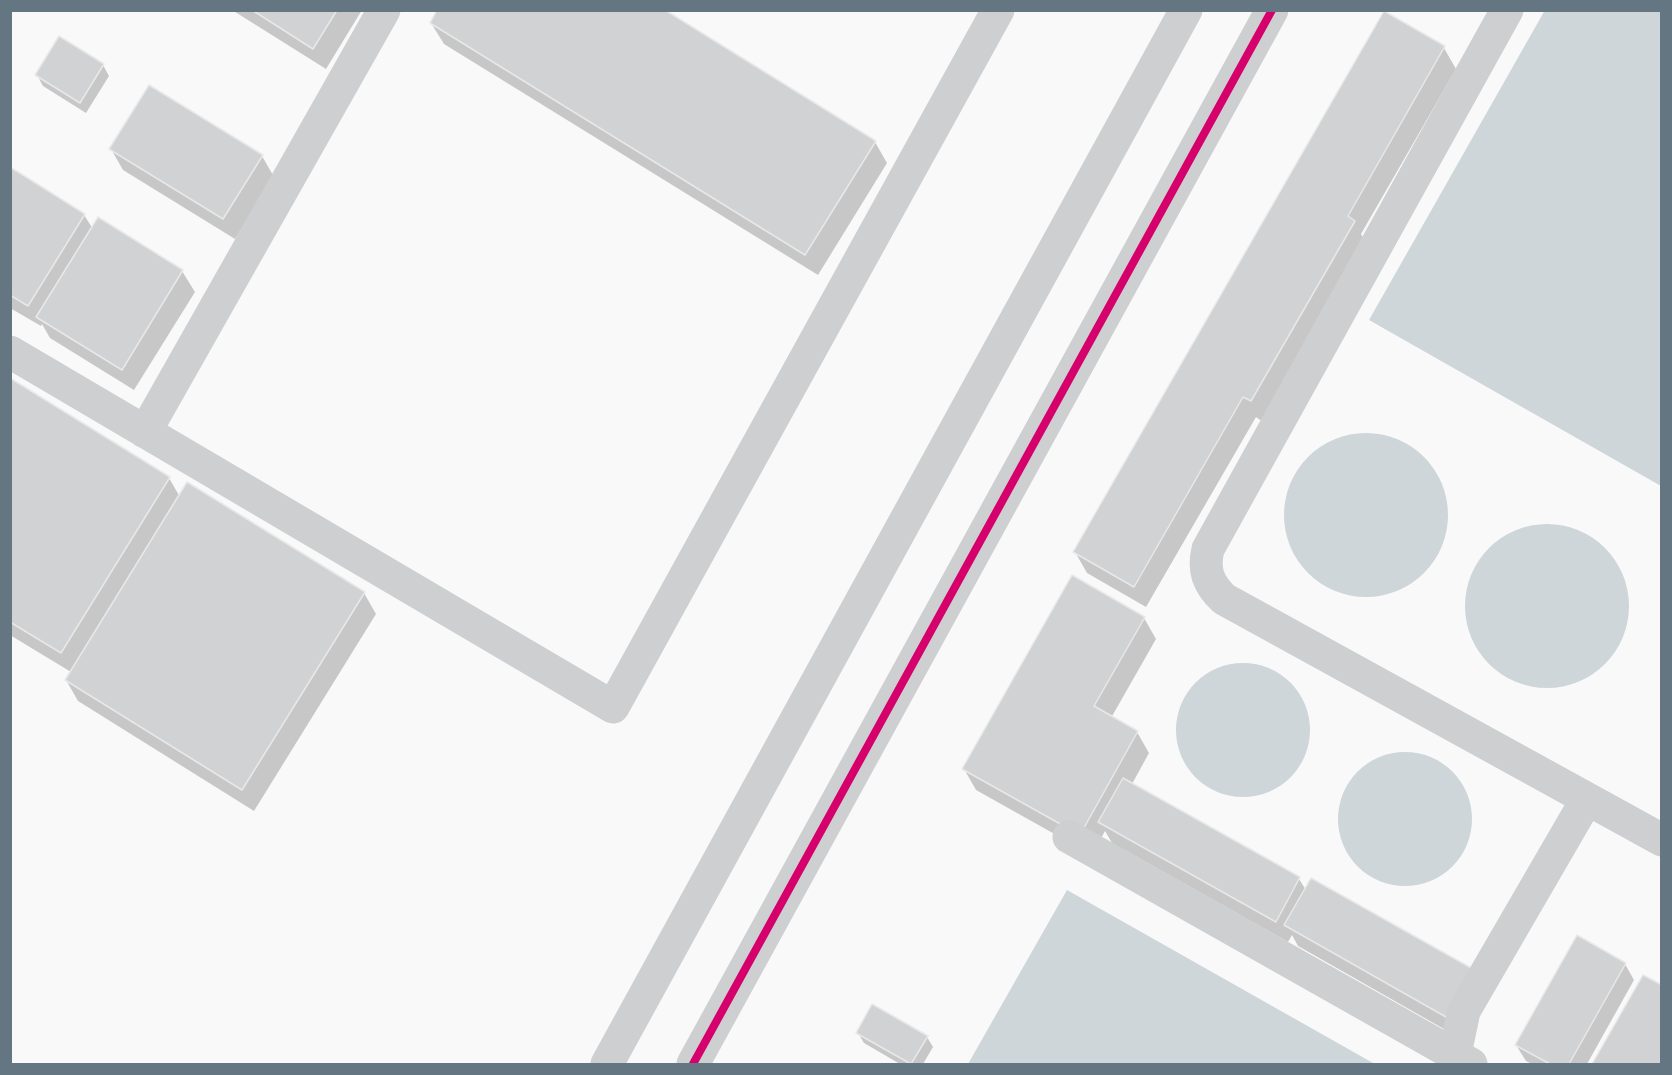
<!DOCTYPE html>
<html>
<head>
<meta charset="utf-8">
<style>
  body { margin:0 }
  #map { position:relative; width:1672px; height:1075px; overflow:hidden; background:#f9f9f9; font-family:"Sofia Sans Condensed",sans-serif }
  canvas { display:block }
  .frame { position:absolute; inset:0; border:12px solid #657683; pointer-events:none }
</style>
</head>
<body>
<div id="map">
<canvas width="1672" height="1075"></canvas>
<div class="frame"></div>
</div>
<script>
const ctx = document.querySelector('canvas').getContext('2d');
ctx.lineJoin = 'round';
function paint(path, color) { ctx.fillStyle = color; ctx.fill(path, 'evenodd'); }
function strokePath(path, color, width, dash) { ctx.strokeStyle = color; ctx.lineWidth = width; ctx.lineCap = dash ? 'butt' : 'round'; ctx.setLineDash(dash || []); ctx.stroke(path); }
paint(new Path2D(`
  M 1545,10 L 1661,11 L 1661,486 L 1369,320 Z
  M1284 515a82 82 0 1 1 164 0a82 82 0 1 1-164 0Z
  M1465 606a82 82 0 1 1 164 0a82 82 0 1 1-164 0Z
  M1176 730a67 67 0 1 1 134 0a67 67 0 1 1-134 0Z
  M1338 819a67 67 0 1 1 134 0a67 67 0 1 1-134 0Z
  M 1067,890 L 1373,1063 L 1372,1064 L 968,1064 Z`), '#ced6d9');
paint(new Path2D(`
  M 232,10 L 362,10 L 326,69 Z
  M 1385,13 L 1444,48 L 1456,69 L 1361,234 L 1366,243 L 1263,422 L 1256,417 L 1146,607 L 1087,573 L 1075,552 Z
  M 431,23 L 875,142 L 887,163 L 818,275 L 444,44 Z
  M 103,65 L 109,76 L 86,113 L 43,86 L 37,75 Z
  M 111,149 L 262,156 L 274,177 L 235,239 L 123,170 Z
  M 10,169 L 84,215 L 93,229 L 182,271 L 195,292 L 134,390 L 50,338 L 42,324 L 41,326 L 10,308 Z
  M 10,380 L 169,478 L 180,497 L 364,593 L 376,614 L 254,811 L 78,701 L 66,680 L 71,672 L 10,635 Z
  M 1144,618 L 1156,639 L 1111,718 L 1137,732 L 1149,753 L 1132,784 L 1299,879 L 1306,890 L 1484,992 L 1458,1037 L 1298,946 L 1292,935 L 1288,942 L 1112,843 L 1105,831 L 1092,855 L 976,790 L 964,769 Z
  M 1625,964 L 1634,980 L 1587,1064 L 1532,1064 L 1526,1061 L 1516,1045 Z
  M 1643,977 L 1662,987 L 1662,1064 L 1594,1064 Z
  M 858,1033 L 927,1037 L 933,1047 L 923,1064 L 900,1064 L 864,1043 Z`), '#0003');
const building = new Path2D(`
  M 252,10 L 337,10 L 313,49 Z
  M 437,10 L 665,10 L 876,141 L 805,255 L 430,23 Z
  M 1384,11 L 1445,46 L 1348,216 L 1355,221 L 1251,401 L 1243,397 L 1134,587 L 1073,552 Z
  M 59,36 L 104,64 L 80,103 L 35,75 Z
  M 149,85 L 263,155 L 223,219 L 109,149 Z
  M 10,167 L 85,214 L 28,306 L 10,295 Z
  M 98,217 L 183,270 L 122,370 L 36,317 Z
  M 10,378 L 170,477 L 61,653 L 10,622 Z
  M 187,482 L 365,592 L 242,790 L 65,680 Z
  M 1072,575 L 1145,617 L 1094,706 L 1138,731 L 1080,835 L 962,769 Z
  M 1123,778 L 1300,877 L 1276,922 L 1098,822 Z
  M 1311,878 L 1473,969 L 1446,1017 L 1284,925 Z
  M 1577,935 L 1626,963 L 1569,1064 L 1550,1064 L 1515,1045 Z
  M 1643,975 L 1662,985 L 1662,1064 L 1592,1064 Z
  M 872,1004 L 928,1036 L 911,1064 L 856,1033 Z`);
paint(building, '#d0d2d3');
strokePath(building, '#e8e8e8', 1.5);
strokePath(new Path2D(`
  M 1507,10 L 1208,549 C 1203,570 1208,584 1224,599 L 1662,840
  M 10,352 L 613,707 L 998,10
  M 145,432 L 384,10
  M 1069,837 L 1471,1064
  M 1455,1054 L 1464,1011 L 1587,799
  M 607,1064 L 1186,10
  M 693,1064 L 1272,10`), '#cecfd0', 33);
strokePath(new Path2D(`
  M 693,1064 L 1272,10`), '#d6006c', 8);
</script>
</body>
</html>
